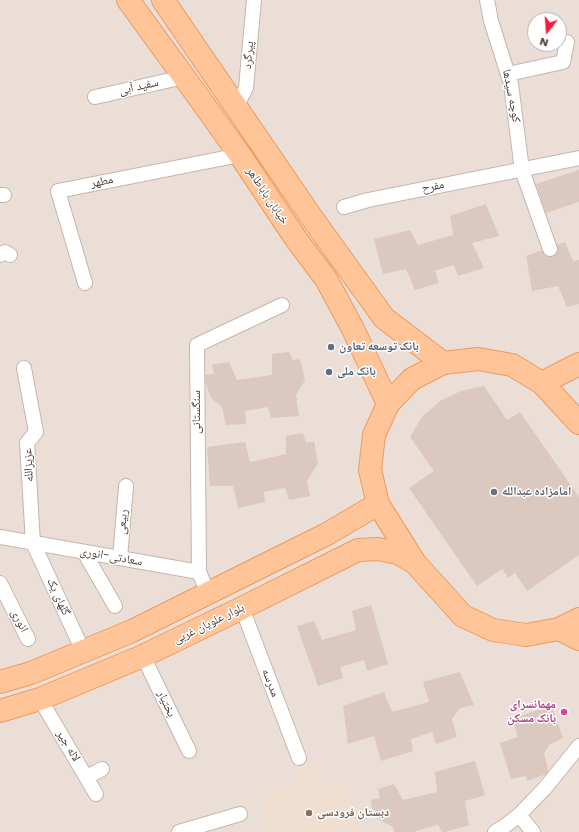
<!DOCTYPE html>
<html>
<head>
<meta charset="utf-8">
<style>
  body { margin:0 }
  #map { position:relative; width:579px; height:832px; overflow:hidden; background:#f6eee9; font-family:Poppins,sans-serif }
  canvas { display:block }
  .north { position:absolute; left:527px; top:12px; width:40px; height:40px; box-sizing:border-box; background:#fff; border:1px solid #b7b1af; border-radius:50%; rotate:197deg; font-size:11px; font-weight:700; line-height:16px; text-align:center; color:#4a3d36 }
  .north::after { content:''; display:block; margin:auto; width:14px; height:18px; background:#ff1635; clip-path:polygon(50% 0,100% 100%,50% 72%,0 100%) }
</style>
</head>
<body>
<div id="map">
<canvas width="579" height="832"></canvas>
<div class="north">N</div>
</div>
<script>
const ctx = document.querySelector('canvas').getContext('2d');
ctx.lineJoin = 'round';
function paint(path, color) { ctx.fillStyle = color; ctx.fill(path, 'evenodd'); }
function strokePath(path, color, width, dash) { ctx.strokeStyle = color; ctx.lineWidth = width; ctx.lineCap = dash ? 'butt' : 'round'; ctx.setLineDash(dash || []); ctx.stroke(path); }
function label(font, color, halo, rows, align = 'center') {
  ctx.font = font + ' Poppins,"Noto Naskh Arabic",sans-serif'; ctx.lineWidth = 3; ctx.setLineDash([]); ctx.textBaseline = 'middle'; ctx.strokeStyle = halo; ctx.fillStyle = color; for (const [text, x, y, turn = 0] of rows) {
    ctx.save(); ctx.translate(x, y); ctx.rotate((+turn || 0) * Math.PI / 180); ctx.textAlign = isNaN(turn) ? turn : align; if (halo) ctx.strokeText(text, 0, 0); ctx.fillText(text, 0, 0); ctx.restore();
  }
}
paint(new Path2D(`
  M 0,0 L 579,0 L 579,832 L 0,832 ZM 535,20 L 559,20 L 559,44 L 535,44 Z`), '#eaded6');
paint(new Path2D(`
  M 313,762 L 320,785 L 346,783 L 358,832 L 269,832 L 262,794 L 299,780 L 295,766 Z`), '#f0dfd1');
paint(new Path2D(`
  M 579,170 L 579,202 L 546,213 L 536,184 Z
  M 486,204 L 499,236 L 472,243 L 484,268 L 458,276 L 454,265 L 435,271 L 439,283 L 415,290 L 406,269 L 383,274 L 374,239 L 410,230 L 418,245 L 453,235 L 450,216 Z
  M 565,242 L 573,261 L 579,260 L 579,304 L 567,307 L 558,286 L 532,291 L 526,256 Z
  M 289,352 L 293,360 L 300,359 L 305,380 L 296,395 L 299,416 L 271,418 L 268,407 L 245,411 L 246,424 L 226,425 L 222,407 L 211,398 L 203,375 L 214,374 L 212,365 L 229,362 L 237,380 L 272,375 L 272,354 Z
  M 484,386 L 507,420 L 520,412 L 579,497 L 579,555 L 527,591 L 515,573 L 508,578 L 502,569 L 477,586 L 409,488 L 434,471 L 410,437 L 422,417 L 440,401 L 461,391 Z
  M 303,433 L 306,443 L 314,441 L 318,463 L 307,481 L 310,496 L 289,500 L 285,488 L 264,492 L 265,502 L 238,508 L 233,486 L 210,486 L 207,447 L 245,442 L 250,462 L 286,454 L 286,436 Z
  M 371,605 L 388,664 L 367,671 L 364,660 L 340,667 L 343,678 L 318,686 L 297,626 L 314,621 L 322,640 L 356,630 L 352,611 Z
  M 460,672 L 474,705 L 460,708 L 452,719 L 457,737 L 436,744 L 432,732 L 411,739 L 413,751 L 381,761 L 374,736 L 348,744 L 343,706 L 384,692 L 392,712 L 429,702 L 423,682 Z
  M 551,705 L 563,738 L 549,745 L 544,754 L 549,773 L 527,781 L 526,776 L 511,779 L 500,743 L 518,737 L 512,719 Z
  M 475,761 L 485,795 L 465,801 L 469,825 L 445,832 L 442,832 L 438,825 L 415,831 L 415,832 L 394,832 L 393,827 L 373,816 L 371,800 L 380,798 L 378,789 L 394,784 L 403,800 L 437,792 L 435,772 Z`), '#dbc9c0');
const minor = new Path2D(`
  M 487,0 L 491,21 L 511,84 L 522,170 L 550,249
  M 508,74 L 563,62 L 567,42
  M 95,97 L 184,77
  M 236,107 L 246,88 L 254,0
  M 0,195 L 4,195
  M 344,207 L 368,200 L 579,158
  M 0,255 L 5,252 L 10,255
  M 85,283 L 58,191 L 240,155
  M 24,368 L 36,432 L 27,443 L 33,543 L 83,651
  M 0,537 L 199,572 L 208,593
  M 84,552 L 115,606
  M 120,558 L 126,486
  M 199,572 L 197,345 L 282,305
  M 0,583 L 28,639
  M 242,608 L 299,758
  M 143,656 L 189,751
  M 40,699 L 96,794
  M 87,777 L 102,769
  M 519,815 L 545,788 L 579,746
  M 179,832 L 240,814
  M 495,832 L 505,826 L 519,815 L 533,832`);
const primary = new Path2D(`
  M 128,0 L 200,99 L 240,155 L 296,239 L 326,279 L 353,329 L 388,404
  M 163,0 L 312,218 L 384,318 L 443,363
  M 542,383 L 579,364
  M 579,423 L 542,383 L 512,365 L 478,359 L 443,363 L 412,379 L 388,404 L 374,435 L 370,470 L 378,504 L 415,563 L 463,616 L 493,630 L 526,635 L 559,629 L 579,619
  M 559,629 L 579,639
  M 0,682 L 31,673 L 132,631 L 327,534 L 378,504
  M 0,711 L 40,699 L 143,656 L 242,608 L 358,550 L 378,549 L 398,553 L 415,563`);
strokePath(minor, '#c5b6ad', 16);
strokePath(primary, '#ee9a5e', 24);
strokePath(minor, '#fff', 14);
strokePath(primary, '#ffc598', 22);
for (const [x, y, r, color] of [
  [331,347,4,"#5c6f8a"],
  [329,372,4,"#5c6f8a"],
  [494,492,4,"#6b7280"],
  [564,712,4,"#d1479c"],
  [309,813,4,"#8d6e63"]
]) { const dot = new Path2D(); dot.arc(x, y, r, 0, 2 * Math.PI); ctx.fillStyle = color; ctx.fill(dot); strokePath(dot, '#fff', 1.5); }
label('12px', '#4a3d36', '#fff', [
  ["پیرگرد",249,55,-85],
  ["سفید آبی",139,87,-13],
  ["کوچه سیدها",511,96,79],
  ["مطهر",102,182,-11],
  ["مفرح",433,187,-11],
  ["خیابان باباطاهر",267,196,56],
  ["سنگستانی",197,412,-90],
  ["عزیزالله",29,465,-93],
  ["ربیعی",123,522,-85],
  ["سعادتی-انوری",111,557,10],
  ["گلهای یک",58,597,65],
  ["انوری",19,621,63],
  ["بلوار علویان غربی",209,624,-26],
  ["مدرسه",270,683,69],
  ["بختیار",166,704,65],
  ["لاله جیر",68,746,59]
]);
label('bold 12px', '#4e5e75', '#fff', [
  ["بانک توسعه تعاون",339,347],
  ["بانک ملی",337,372]
], 'left');
label('bold 12px', '#5b616d', '#fff', [
  ["امامزاده عبدالله",502,492]
], 'left');
label('bold 12px', '#b23c85', '#fff', [
  ["مهمانسرای",556,705],
  ["بانک مسکن",556,719]
], 'right');
label('bold 12px', '#785e54', '#fff', [
  ["دبستان فرودسی",317,813]
], 'left');
</script>
</body>
</html>
